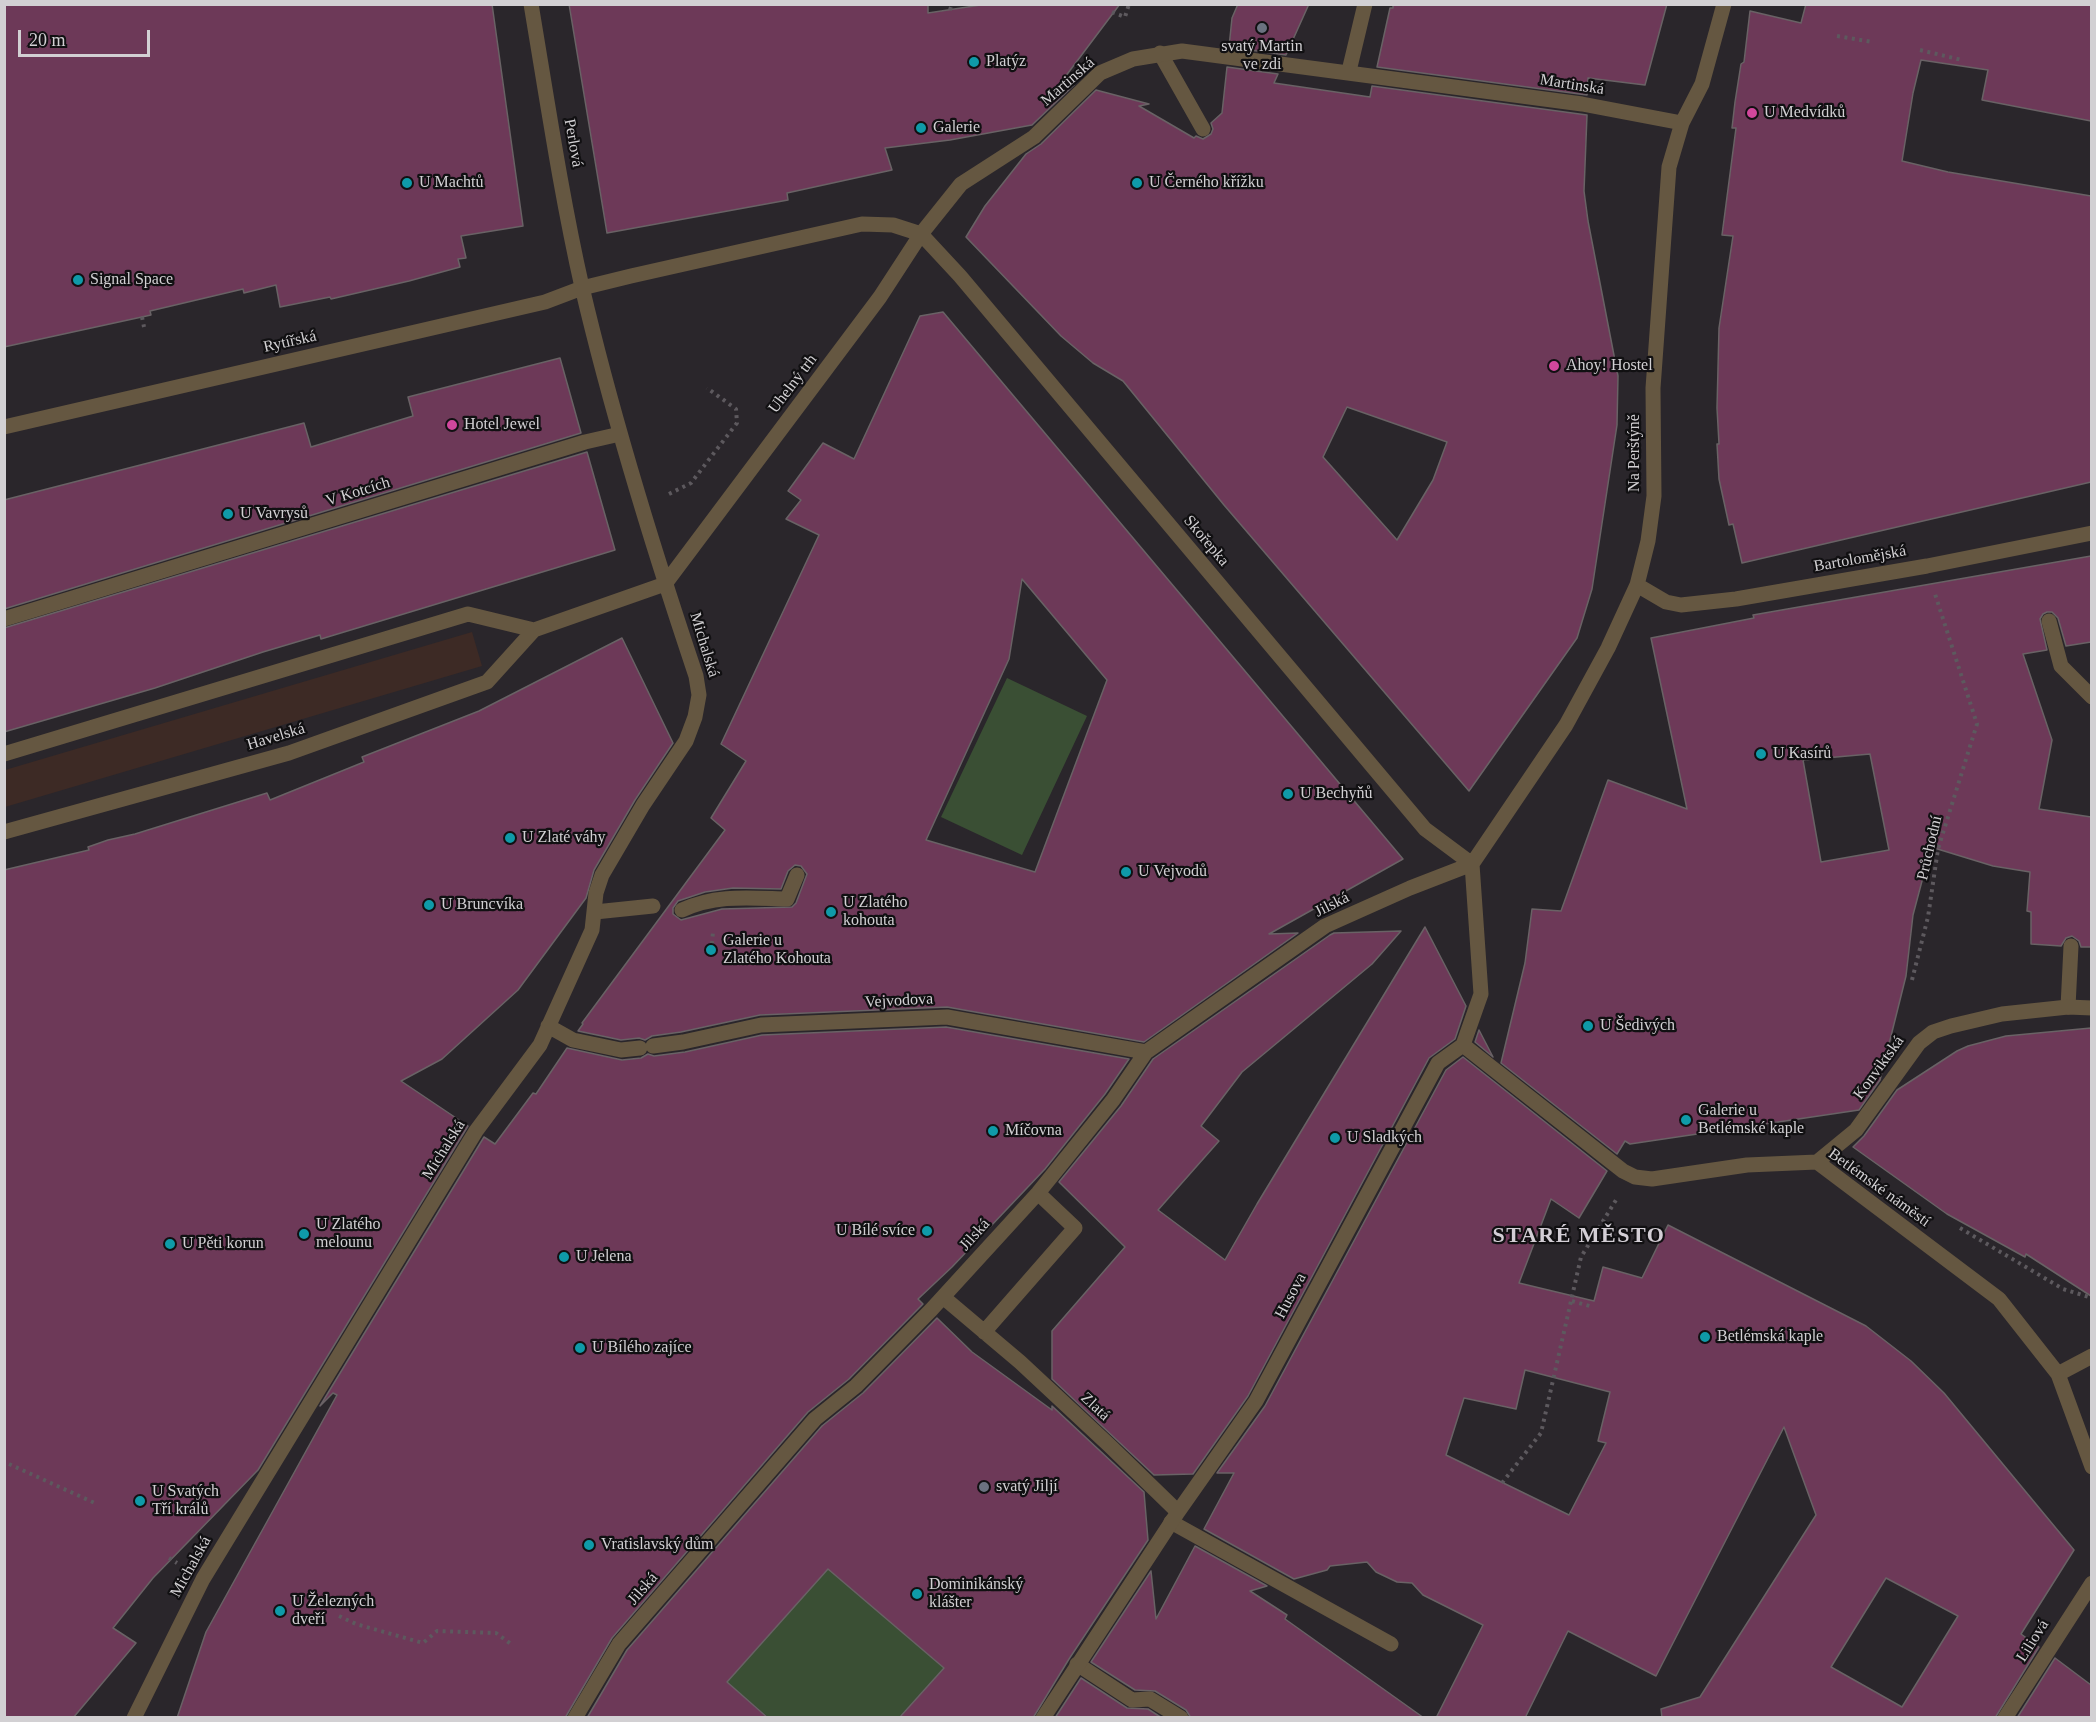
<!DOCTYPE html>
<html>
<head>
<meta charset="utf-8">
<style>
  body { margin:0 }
  #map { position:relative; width:2096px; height:1722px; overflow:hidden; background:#2a262b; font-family:Georgia,serif }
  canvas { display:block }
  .frame { position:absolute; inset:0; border:6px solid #d2d0d3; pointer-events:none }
  .scale { position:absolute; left:18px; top:30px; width:132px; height:27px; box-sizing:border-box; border:3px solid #d2d0d3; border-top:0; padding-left:8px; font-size:18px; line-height:21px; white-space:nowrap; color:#d2d0d3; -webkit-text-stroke:4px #111012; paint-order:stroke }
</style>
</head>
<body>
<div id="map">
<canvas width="2096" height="1722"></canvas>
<div class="frame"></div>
<div class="scale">20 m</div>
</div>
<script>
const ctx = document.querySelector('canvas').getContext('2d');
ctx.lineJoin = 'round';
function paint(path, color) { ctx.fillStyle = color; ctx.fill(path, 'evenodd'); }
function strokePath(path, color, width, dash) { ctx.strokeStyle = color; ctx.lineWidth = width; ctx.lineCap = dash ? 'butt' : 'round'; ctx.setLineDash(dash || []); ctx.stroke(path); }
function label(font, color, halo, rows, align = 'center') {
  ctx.font = font + ' Georgia,serif'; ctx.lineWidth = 4.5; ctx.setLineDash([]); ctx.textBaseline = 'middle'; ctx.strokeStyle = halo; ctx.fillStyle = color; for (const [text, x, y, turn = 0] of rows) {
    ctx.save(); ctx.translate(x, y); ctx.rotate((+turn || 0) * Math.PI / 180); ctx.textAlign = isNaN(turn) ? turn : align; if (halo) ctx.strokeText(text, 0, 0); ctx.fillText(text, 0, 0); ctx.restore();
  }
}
paint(new Path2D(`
  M 472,632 L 482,666 L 5,807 L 5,770 Z`), '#3d2a25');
paint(new Path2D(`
  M 1007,678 L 1087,716 L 1022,855 L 941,817 Z
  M 828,1569 L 944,1668 L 899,1717 L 768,1717 L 727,1682 Z`), '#3a4f34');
const building = new Path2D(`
  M 4,4 L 492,4 L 523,226 L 461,236 L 466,258 L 458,259 L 460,267 L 409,281 L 331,299 L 330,297 L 280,307 L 276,285 L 244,293 L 243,289 L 150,311 L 151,315 L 4,347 Z
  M 569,4 L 928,4 L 928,13 L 987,4 L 1120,4 L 1062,81 L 1074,85 L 1032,125 L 950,140 L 885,148 L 892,170 L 787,193 L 788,200 L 607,233 Z
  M 1238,4 L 1309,4 L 1286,55 L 1229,47 L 1232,18 Z
  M 1393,4 L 1667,4 L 1645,85 L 1588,78 L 1587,95 L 1377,67 L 1390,8 L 1393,8 Z
  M 1806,4 L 2091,4 L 2091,121 L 1982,100 L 1988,70 L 1921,60 L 1913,93 L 1902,161 L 1948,172 L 2091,196 L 2091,482 L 1742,563 L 1733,524 L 1729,525 L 1719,479 L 1717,444 L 1719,444 L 1717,408 L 1719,328 L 1733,236 L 1722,235 L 1736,128 L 1732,128 L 1735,102 L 1741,64 L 1744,62 L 1750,11 L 1801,23 Z
  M 1227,67 L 1278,74 L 1274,83 L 1370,97 L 1372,86 L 1587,115 L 1584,191 L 1588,221 L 1618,376 L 1617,425 L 1592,589 L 1577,638 L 1469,791 L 1224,505 L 1123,381 L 1093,363 L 1061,336 L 966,237 L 985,206 L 1026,154 L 1041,144 L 1096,90 L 1149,104 L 1139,106 L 1194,138 L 1196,136 L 1203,139 L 1211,134 L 1213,129 L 1211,123 L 1222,113 ZM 1347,407 L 1447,442 L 1433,480 L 1397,540 L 1323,457 Z
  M 943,312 L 1403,859 L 1269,934 L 1298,933 L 1144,1042 L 947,1007 L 760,1015 L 681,1032 L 652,1036 L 645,1040 L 639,1038 L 621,1040 L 578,1031 L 583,1024 L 582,1023 L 725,830 L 711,818 L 746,761 L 721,744 L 819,535 L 786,519 L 801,500 L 788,491 L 823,443 L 854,459 L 920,316 ZM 1022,579 L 1107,680 L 1035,872 L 926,840 L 1009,659 ZM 795,865 L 801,866 L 807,874 L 796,903 L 792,907 L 722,909 L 681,920 L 673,914 L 673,908 L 678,901 L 705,892 L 733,888 L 781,889 L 788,871 Z
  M 560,358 L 581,433 L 4,609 L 4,500 L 304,423 L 311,447 L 413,416 L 408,397 Z
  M 587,452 L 615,550 L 321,639 L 320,635 L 263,652 L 155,688 L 4,732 L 4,628 Z
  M 2091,556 L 2091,642 L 2066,646 L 2058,618 L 2052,612 L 2047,612 L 2043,614 L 2040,619 L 2047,650 L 2023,654 L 2052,740 L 2039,809 L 2091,817 L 2091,947 L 2081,947 L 2079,941 L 2072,936 L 2066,938 L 2061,946 L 2031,944 L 2031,912 L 2027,911 L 2030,872 L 1993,866 L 1931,847 L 1913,915 L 1906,976 L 1880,1080 L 1859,1110 L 1630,1144 L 1625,1141 L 1617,1154 L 1501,1063 L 1525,963 L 1532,909 L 1561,911 L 1608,780 L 1687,809 L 1651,638 L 1754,618 L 1753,615 ZM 1870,754 L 1889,850 L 1821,862 L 1803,760 Z
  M 622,638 L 673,743 L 635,800 L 594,870 L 586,898 L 518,990 L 442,1059 L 401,1081 L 468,1126 L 258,1470 L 153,1578 L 113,1628 L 136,1643 L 73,1718 L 4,1718 L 4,870 L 89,850 L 88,847 L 108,840 L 135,834 L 267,793 L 270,800 L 364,762 L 362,757 L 479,711 Z
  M 1425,927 L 1466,1006 L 1455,1039 L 1429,1058 L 1248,1396 L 1193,1474 L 1154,1475 L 1052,1379 L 1052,1331 L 1125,1247 L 1059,1182 L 1121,1106 L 1153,1059 L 1330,935 L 1334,933 L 1401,931 L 1372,964 L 1242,1072 L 1201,1126 L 1219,1141 L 1158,1210 L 1225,1260 L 1257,1204 Z
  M 946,1027 L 1129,1059 L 1105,1094 L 1045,1169 L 952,1267 L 918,1299 L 923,1304 L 849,1379 L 808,1412 L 612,1638 L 565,1718 L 177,1718 L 206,1632 L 337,1395 L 333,1393 L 320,1406 L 484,1137 L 495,1144 L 533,1093 L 536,1094 L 567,1048 L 622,1060 L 641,1058 L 648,1054 L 654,1056 L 685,1052 L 762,1035 Z
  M 2091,1028 L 2091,1296 L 2026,1254 L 2025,1257 L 1947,1214 L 1853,1147 L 1864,1136 L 1897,1090 L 1957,1051 L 1968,1046 L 2006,1036 Z
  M 1479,1030 L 1493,1057 L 1475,1042 Z
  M 1463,1057 L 1607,1171 L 1579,1218 L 1551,1199 L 1519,1283 L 1594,1301 L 1603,1267 L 1642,1278 L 1668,1225 L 1866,1326 L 1911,1361 L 1944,1393 L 2074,1550 L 2021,1634 L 2039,1647 L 1995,1718 L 1662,1718 L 1661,1709 L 1700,1697 L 1816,1515 L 1784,1427 L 1656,1676 L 1568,1631 L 1525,1718 L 1436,1718 L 1483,1625 L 1423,1595 L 1412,1583 L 1397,1582 L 1376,1572 L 1367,1562 L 1330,1566 L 1327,1570 L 1294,1579 L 1204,1529 L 1234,1473 L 1217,1473 L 1265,1406 L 1446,1070 ZM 1525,1370 L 1610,1392 L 1598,1441 L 1606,1443 L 1569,1515 L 1446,1455 L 1464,1398 L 1516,1409 ZM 1886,1578 L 1958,1616 L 1902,1707 L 1831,1667 Z
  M 937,1318 L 972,1352 L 1052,1410 L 1052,1406 L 1144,1492 L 1148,1540 L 1069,1659 L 1033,1718 L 899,1718 L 944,1668 L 828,1569 L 727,1682 L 768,1718 L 587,1718 L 627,1650 L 822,1426 L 863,1393 Z
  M 1195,1546 L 1267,1586 L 1250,1591 L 1287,1615 L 1285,1619 L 1424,1718 L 1191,1718 L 1186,1710 L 1155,1691 L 1135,1690 L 1091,1662 L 1151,1571 L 1156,1619 Z
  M 2055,1658 L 2091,1685 L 2091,1718 L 2017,1718 Z
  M 1081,1678 L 1127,1708 L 1148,1709 L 1162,1718 L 1055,1718 Z`);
paint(building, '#6d3958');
strokePath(building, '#696265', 1.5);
strokePath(new Path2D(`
  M 950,10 L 952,4
  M 1112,12 L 1125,17 L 1129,4
  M 1837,36 L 1873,42
  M 1920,50 L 1962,60
  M 142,317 L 144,327
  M 669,494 L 691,483 L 737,423 L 736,409 L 707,388
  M 712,944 L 713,931
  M 1912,980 L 1928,917 L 1938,849 L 1977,724 L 1935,594
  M 1960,1228 L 2063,1289 L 2092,1298
  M 1572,1301 L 1593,1307
  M 9,1464 L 97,1504
  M 1502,1483 L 1541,1433 L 1581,1257 L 1616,1200
  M 169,1558 L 177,1563
  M 339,1616 L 356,1624 L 423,1643 L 437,1631 L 496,1633 L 511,1644`), '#5d595e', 4, [3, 4.5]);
strokePath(new Path2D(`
  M 1160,53 L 1203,129
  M 2049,621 L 2061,666 L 2092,697
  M 682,910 C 716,894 750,898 787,899 L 797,875
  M 595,912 L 653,906
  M 2068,1007 L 2071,946
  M 1171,1522 L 1391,1644
  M 1077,1664 L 1132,1700 L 1150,1699 L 1181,1718`), '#655741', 15);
strokePath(new Path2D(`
  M 1349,71 L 1365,4
  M 921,234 L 960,276 L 1425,829 L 1472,864
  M 4,427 L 545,302 L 582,288 L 631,276 L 862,224 L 893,225 L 921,234
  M 665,584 L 880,297 L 921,234 L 961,184 L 1034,137 L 1100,73 L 1133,59 L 1182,51 L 1582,104 L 1682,123
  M 1637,585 L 1666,602 L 1681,605 L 1736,599 L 1927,566 L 2092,533
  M 4,619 L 585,442 L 620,434
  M 4,754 L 468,614 L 534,630
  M 4,832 L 289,753 L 487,682 L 534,630 L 665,584
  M 1472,864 L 1566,725 L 1608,648 L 1637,585 L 1648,541 L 1654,496 L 1653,388 L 1669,167 L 1682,123 L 1702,84 L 1724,4
  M 548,1026 L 573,1040 L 621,1050 L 640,1048
  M 1463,1045 L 1623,1171 L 1635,1177 L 1652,1179 L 1747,1165 L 1817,1162 L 1999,1299 L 2058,1374 L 2092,1467
  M 653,1046 L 683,1042 L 761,1025 L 947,1017 L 1146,1052
  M 1817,1162 L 1856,1130 L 1919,1043 L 1933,1032 L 1951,1026 L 2002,1014 L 2068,1007 L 2092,1008
  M 943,1297 L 1020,1362 L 1109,1445 L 1178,1512
  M 984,1332 L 1075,1228 L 1038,1193
  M 2058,1374 L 2092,1356
  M 134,1718 L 203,1579 L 217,1556 L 476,1131 L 540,1045 L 592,930 L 596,893 L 602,875 L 643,805 L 686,741 L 695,717 L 699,695 L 696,676 C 653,548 613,419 582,287 C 561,194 547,99 531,4
  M 575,1718 L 619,1644 L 815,1419 L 856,1386 L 931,1310 L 1038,1193 L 1113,1100 L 1146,1052 L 1325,926 L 1410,888 L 1472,864
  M 1043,1718 L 1178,1512 L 1256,1401 L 1438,1063 L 1463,1045 L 1481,994 L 1472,864
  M 2005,1718 L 2092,1583`), '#655741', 15);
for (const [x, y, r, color] of [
  [1262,28,6,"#6b7280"],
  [974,62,6,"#0f9aa8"],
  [1752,113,6,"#d1479c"],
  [921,128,6,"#0f9aa8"],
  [407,183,6,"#0f9aa8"],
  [1137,183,6,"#0f9aa8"],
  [78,280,6,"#0f9aa8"],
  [1554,366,6,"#d1479c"],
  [452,425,6,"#d1479c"],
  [228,514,6,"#0f9aa8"],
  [1761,754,6,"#0f9aa8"],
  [1288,794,6,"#0f9aa8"],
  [510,838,6,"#0f9aa8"],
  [1126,872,6,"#0f9aa8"],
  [429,905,6,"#0f9aa8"],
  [831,912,6,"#0f9aa8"],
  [711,950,6,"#0f9aa8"],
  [1588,1026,6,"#0f9aa8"],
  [1686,1120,6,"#0f9aa8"],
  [993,1131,6,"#0f9aa8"],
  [1335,1138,6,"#0f9aa8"],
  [927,1231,6,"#0f9aa8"],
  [304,1234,6,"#0f9aa8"],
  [170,1244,6,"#0f9aa8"],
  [564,1257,6,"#0f9aa8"],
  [1705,1337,6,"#0f9aa8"],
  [580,1348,6,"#0f9aa8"],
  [984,1487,6,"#6b7280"],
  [140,1501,6,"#0f9aa8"],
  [589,1545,6,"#0f9aa8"],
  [917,1594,6,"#0f9aa8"],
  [280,1611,6,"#0f9aa8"]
]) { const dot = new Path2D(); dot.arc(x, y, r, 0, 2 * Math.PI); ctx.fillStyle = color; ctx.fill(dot); strokePath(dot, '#111012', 2); }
label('16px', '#d2d0d3', '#111012', [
  ["svatý Martin",1262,47,"center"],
  ["ve zdi",1262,65,"center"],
  ["Platýz",986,62],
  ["U Medvídků",1764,113],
  ["Galerie",933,128],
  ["U Machtů",419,183],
  ["U Černého křížku",1149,183],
  ["Signal Space",90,280],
  ["Ahoy! Hostel",1566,366],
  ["Hotel Jewel",464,425],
  ["U Vavrysů",240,514],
  ["U Kasírů",1773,754],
  ["U Bechyňů",1300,794],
  ["U Zlaté váhy",522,838],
  ["U Vejvodů",1138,872],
  ["U Zlatého",843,903],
  ["kohouta",843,921],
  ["U Bruncvíka",441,905],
  ["Galerie u",723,941],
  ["Zlatého Kohouta",723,959],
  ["U Šedivých",1600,1026],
  ["Galerie u",1698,1111],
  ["Betlémské kaple",1698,1129],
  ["Míčovna",1005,1131],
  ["U Sladkých",1347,1138],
  ["U Zlatého",316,1225],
  ["melounu",316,1243],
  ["U Bílé svíce",915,1231,"right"],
  ["U Pěti korun",182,1244],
  ["U Jelena",576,1257],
  ["Betlémská kaple",1717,1337],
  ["U Bílého zajíce",592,1348],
  ["svatý Jiljí",996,1487],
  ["U Svatých",152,1492],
  ["Tří králů",152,1510],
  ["Vratislavský dům",601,1545],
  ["Dominikánský",929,1585],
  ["klášter",929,1603],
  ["U Železných",292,1602],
  ["dveří",292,1620]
], 'left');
label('16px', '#d2d0d3', '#111012', [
  ["Martinská",1068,82,-41],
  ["Martinská",1572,85,9],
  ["Perlová",573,143,80],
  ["Rytířská",290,342,-13],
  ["Uhelný trh",793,384,-53],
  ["Na Perštýně",1635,453,-90],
  ["V Kotcích",358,492,-17],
  ["Skořepka",1206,541,50],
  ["Bartolomějská",1860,559,-10],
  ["Michalská",704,645,73],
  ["Havelská",276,737,-17],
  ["Průchodní",1930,848,-77],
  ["Jilská",1332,905,-27],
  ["Vejvodova",899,1001,-3],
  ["Konviktská",1879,1068,-54],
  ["Michalská",444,1150,-58],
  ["Betlémské náměstí",1879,1188,36],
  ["Jilská",975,1235,-48],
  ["Husova",1291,1296,-62],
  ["Zlatá",1095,1407,43],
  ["Michalská",191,1567,-61],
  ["Jilská",643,1589,-49],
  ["Liliová",2033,1641,-58]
]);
ctx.letterSpacing = '1.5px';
label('bold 22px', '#d3ced5', '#111012', [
  ["STARÉ MĚSTO",1579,1236]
]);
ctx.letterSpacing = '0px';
</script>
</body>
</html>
